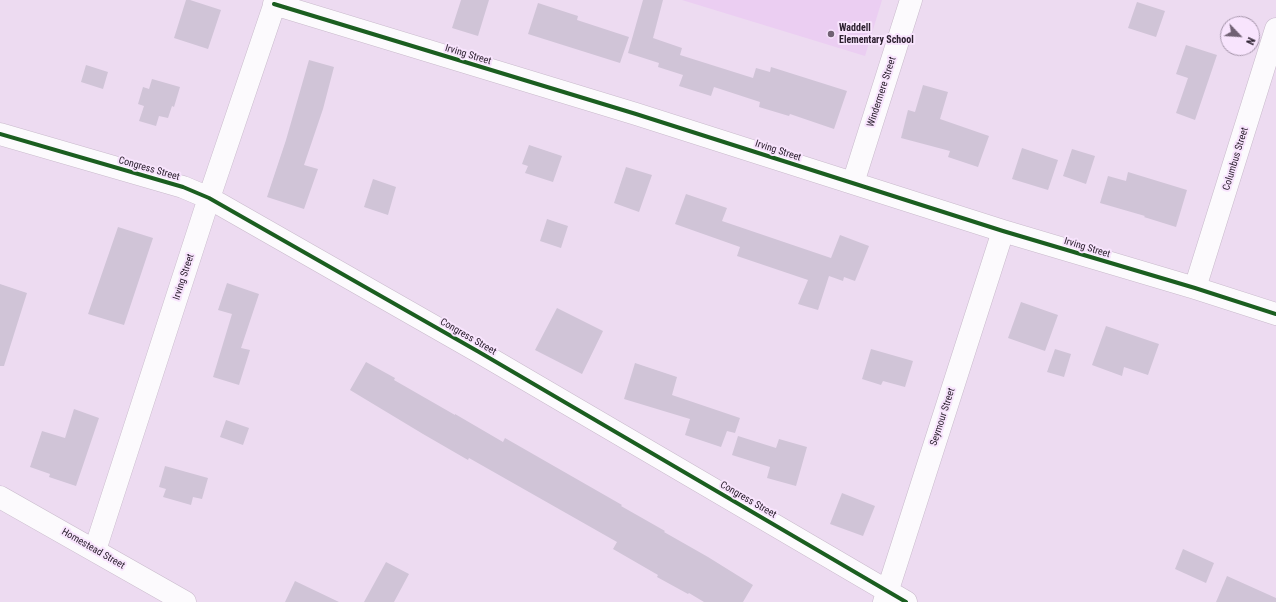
<!DOCTYPE html>
<html>
<head>
<meta charset="utf-8">
<style>
  body { margin:0 }
  #map { position:relative; width:1276px; height:602px; overflow:hidden; background:#eddbf1; font-family:"Roboto Condensed",sans-serif }
  canvas { display:block }
  .north { position:absolute; left:1220px; top:16px; width:40px; height:40px; box-sizing:border-box; background:#f8e4fd; border:1px solid #a696ab; border-radius:50%; rotate:115deg; font-size:11px; font-weight:700; line-height:16px; text-align:center; color:#2c202f }
  .north::after { content:''; display:block; margin:auto; width:14px; height:18px; background:#706173; clip-path:polygon(50% 0,100% 100%,50% 72%,0 100%) }
</style>
</head>
<body>
<div id="map">
<canvas width="1276" height="602"></canvas>
<div class="north">N</div>
</div>
<script>
const ctx = document.querySelector('canvas').getContext('2d');
ctx.lineJoin = 'round';
function paint(path, color) { ctx.fillStyle = color; ctx.fill(path, 'evenodd'); }
function strokePath(path, color, width, dash) { ctx.strokeStyle = color; ctx.lineWidth = width; ctx.lineCap = dash ? 'butt' : 'round'; ctx.setLineDash(dash || []); ctx.stroke(path); }
function label(font, color, halo, rows, align = 'center') {
  ctx.font = font + ' "Roboto Condensed",sans-serif'; ctx.lineWidth = 4; ctx.setLineDash([]); ctx.textBaseline = 'middle'; ctx.strokeStyle = halo; ctx.fillStyle = color; for (const [text, x, y, turn = 0] of rows) {
    ctx.save(); ctx.translate(x, y); ctx.rotate((+turn || 0) * Math.PI / 180); ctx.textAlign = isNaN(turn) ? turn : align; if (halo) ctx.strokeText(text, 0, 0); ctx.fillText(text, 0, 0); ctx.restore();
  }
}
paint(new Path2D(`
  M 682,0 L 882,0 L 865,56 Z`), '#ebcef2');
paint(new Path2D(`
  M 186,0 L 190,0 L 221,10 L 208,49 L 174,38 Z
  M 461,0 L 489,0 L 478,36 L 452,28 Z
  M 643,0 L 663,0 L 653,38 L 682,48 L 680,55 L 753,78 L 756,68 L 770,72 L 771,67 L 847,91 L 834,129 L 790,114 L 789,116 L 759,107 L 760,102 L 714,87 L 711,96 L 679,86 L 683,75 L 658,67 L 659,63 L 628,53 Z
  M 1137,2 L 1165,11 L 1156,37 L 1128,28 Z
  M 538,3 L 578,16 L 577,20 L 629,37 L 620,63 L 528,34 Z
  M 1186,45 L 1217,55 L 1195,120 L 1176,113 L 1188,78 L 1176,74 Z
  M 309,60 L 334,67 L 323,109 L 304,165 L 318,169 L 304,209 L 267,197 L 286,140 Z
  M 86,65 L 108,72 L 103,89 L 81,82 Z
  M 152,79 L 180,87 L 174,107 L 172,106 L 168,118 L 159,116 L 156,126 L 139,121 L 144,106 L 138,104 L 143,87 L 149,89 Z
  M 923,85 L 948,92 L 940,119 L 989,136 L 978,167 L 948,157 L 950,151 L 901,138 L 908,110 L 915,112 Z
  M 529,145 L 562,156 L 553,182 L 525,173 L 528,166 L 522,164 Z
  M 1022,148 L 1058,160 L 1048,190 L 1012,179 Z
  M 1072,149 L 1095,156 L 1086,184 L 1063,176 Z
  M 626,167 L 652,175 L 639,212 L 614,203 Z
  M 1128,172 L 1187,190 L 1176,227 L 1144,217 L 1145,216 L 1100,203 L 1108,176 L 1126,181 Z
  M 373,179 L 396,187 L 388,215 L 364,207 Z
  M 686,194 L 727,208 L 722,221 L 831,258 L 840,235 L 869,246 L 855,281 L 844,277 L 843,281 L 829,276 L 818,310 L 798,304 L 808,280 L 737,256 L 740,247 L 675,224 Z
  M 547,219 L 568,226 L 561,248 L 540,241 Z
  M 118,227 L 153,238 L 124,325 L 88,314 Z
  M 227,283 L 259,294 L 241,348 L 250,350 L 239,385 L 213,377 L 232,314 L 218,310 Z
  M 0,284 L 27,293 L 4,366 L 0,366 Z
  M 1021,302 L 1058,315 L 1045,351 L 1008,338 Z
  M 557,308 L 603,331 L 582,374 L 535,350 Z
  M 1106,326 L 1159,344 L 1148,375 L 1124,367 L 1122,376 L 1092,365 Z
  M 871,349 L 913,361 L 905,387 L 883,381 L 881,385 L 862,379 Z
  M 1055,349 L 1071,354 L 1064,377 L 1047,372 Z
  M 366,362 L 395,378 L 394,380 L 455,415 L 455,414 L 503,442 L 505,438 L 622,505 L 621,506 L 665,531 L 664,532 L 708,557 L 753,585 L 743,602 L 704,602 L 689,593 L 688,594 L 657,577 L 658,575 L 613,549 L 617,542 L 469,458 L 468,460 L 423,434 L 350,390 Z
  M 635,363 L 677,377 L 672,395 L 740,418 L 735,433 L 727,431 L 721,447 L 685,435 L 690,419 L 624,399 Z
  M 74,409 L 99,418 L 76,486 L 49,477 L 50,474 L 30,467 L 42,431 L 65,438 Z
  M 226,420 L 249,428 L 243,445 L 220,437 Z
  M 738,436 L 776,448 L 779,439 L 807,447 L 796,486 L 767,478 L 770,467 L 732,455 Z
  M 165,466 L 208,478 L 202,499 L 193,497 L 191,505 L 163,497 L 166,489 L 159,487 Z
  M 842,493 L 875,506 L 863,536 L 830,524 Z
  M 1183,549 L 1214,563 L 1206,583 L 1175,569 Z
  M 386,562 L 409,574 L 394,602 L 364,602 Z
  M 1227,576 L 1276,598 L 1276,602 L 1216,602 Z
  M 295,581 L 339,602 L 285,602 Z`), '#d0c4d7');
const street = new Path2D(`
  M 274,4 L 636,114 L 1003,231 L 1195,288 L 1276,314
  M 0,134 L 183,187 L 209,198 L 479,352 L 906,602
  M 853,183 L 911,0
  M 1195,288 L 1276,29
  M 0,497 L 185,602
  M 95,550 L 209,198 L 276,0
  M 884,602 L 1003,231`);
strokePath(street, '#c8bacb', 23);
strokePath(street, '#fcfafd', 22);
strokePath(new Path2D(`
  M 274,4 L 636,114 L 1003,231 L 1195,288 L 1276,314
  M 0,134 L 183,187 L 209,198 L 479,352 L 906,602`), '#1b5e20', 4);
for (const [x, y, r, color] of [
  [831,34,4,"#706173"]
]) { const dot = new Path2D(); dot.arc(x, y, r, 0, 2 * Math.PI); ctx.fillStyle = color; ctx.fill(dot); strokePath(dot, '#f8e4fd', 1.5); }
label('bold 10px', '#2c202f', '#f8e4fd', [
  ["Waddell",839,28],
  ["Elementary School",839,40]
], 'left');
label('10px', '#2c202f', '#f8e4fd', [
  ["Irving Street",468,55,17],
  ["Windermere Street",882,92,-72],
  ["Irving Street",778,151,18],
  ["Columbus Street",1236,159,-73],
  ["Congress Street",149,169,16],
  ["Irving Street",1087,248,17],
  ["Irving Street",184,277,-72],
  ["Congress Street",468,337,30],
  ["Seymour Street",943,417,-72],
  ["Congress Street",748,500,30],
  ["Homestead Street",93,549,30]
]);
</script>
</body>
</html>
